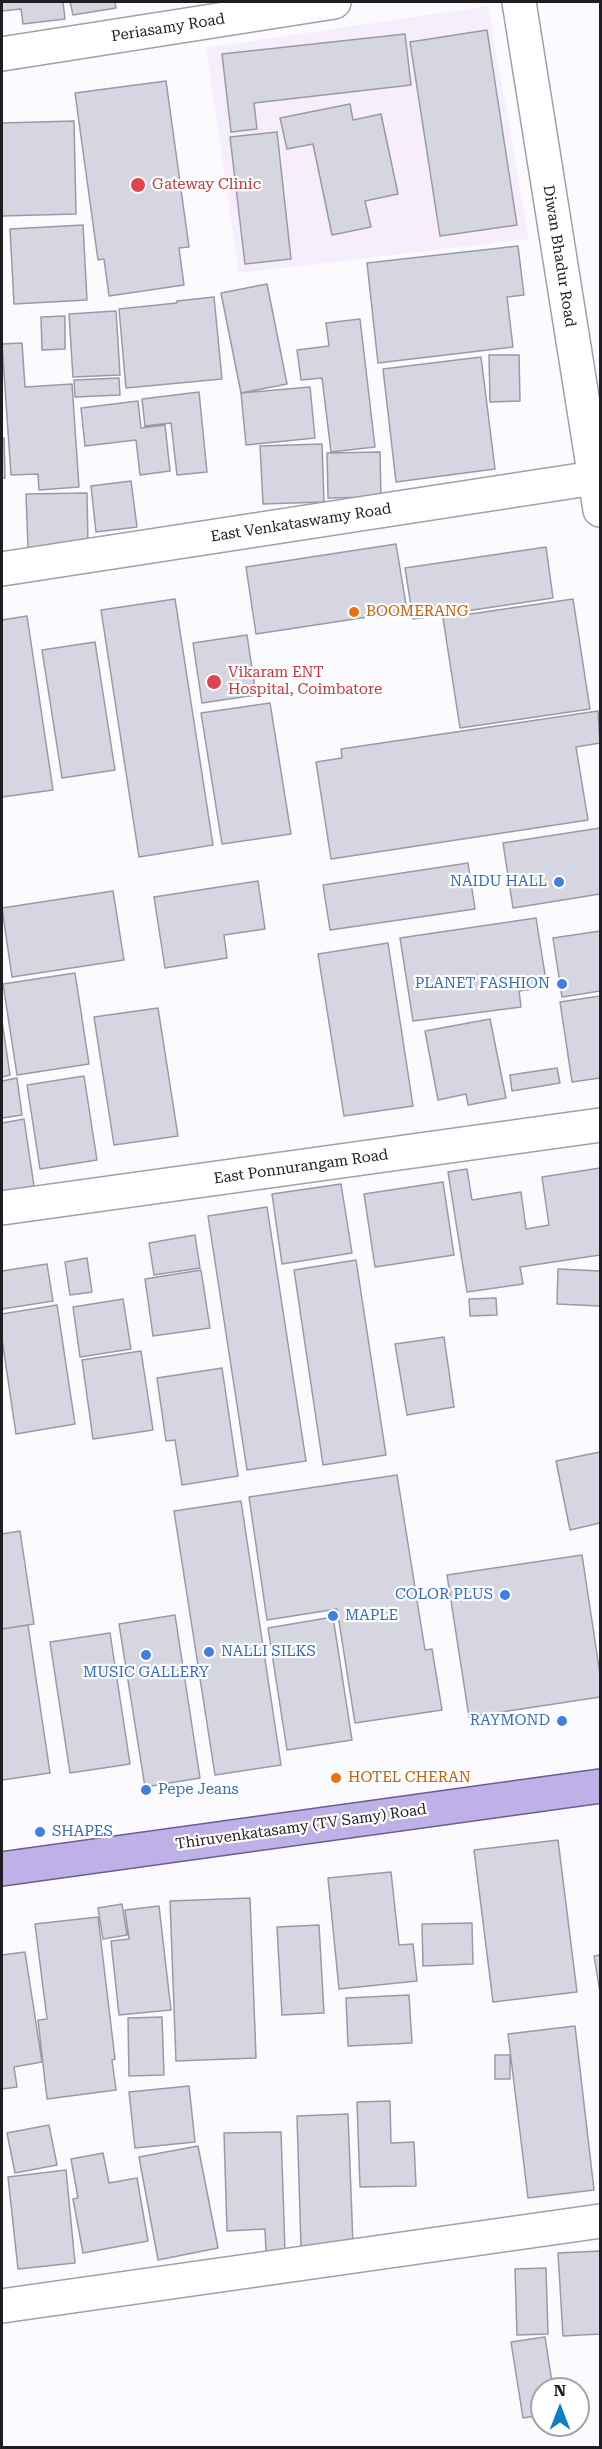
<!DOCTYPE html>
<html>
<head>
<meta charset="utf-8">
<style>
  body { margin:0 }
  #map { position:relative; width:602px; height:2449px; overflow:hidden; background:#fafaff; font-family:"Roboto Serif",serif }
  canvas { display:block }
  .frame { position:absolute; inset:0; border:3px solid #1e1e22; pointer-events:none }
  .north { position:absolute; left:530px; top:2377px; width:60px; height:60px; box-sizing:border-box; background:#fff; border:2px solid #a5a5a7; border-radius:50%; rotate:0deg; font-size:16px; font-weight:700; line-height:24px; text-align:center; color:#1e1e22 }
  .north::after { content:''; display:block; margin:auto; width:21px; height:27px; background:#0c7ec7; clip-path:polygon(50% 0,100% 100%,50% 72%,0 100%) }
</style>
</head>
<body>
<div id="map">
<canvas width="602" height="2449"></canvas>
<div class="frame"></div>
<div class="north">N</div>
</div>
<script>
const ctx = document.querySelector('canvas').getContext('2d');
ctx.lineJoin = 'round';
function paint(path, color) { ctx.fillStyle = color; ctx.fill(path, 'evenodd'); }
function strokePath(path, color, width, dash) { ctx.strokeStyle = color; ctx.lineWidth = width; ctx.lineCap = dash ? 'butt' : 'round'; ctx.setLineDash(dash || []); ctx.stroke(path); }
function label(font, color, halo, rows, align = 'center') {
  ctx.font = font + ' "Roboto Serif",serif'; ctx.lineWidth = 4.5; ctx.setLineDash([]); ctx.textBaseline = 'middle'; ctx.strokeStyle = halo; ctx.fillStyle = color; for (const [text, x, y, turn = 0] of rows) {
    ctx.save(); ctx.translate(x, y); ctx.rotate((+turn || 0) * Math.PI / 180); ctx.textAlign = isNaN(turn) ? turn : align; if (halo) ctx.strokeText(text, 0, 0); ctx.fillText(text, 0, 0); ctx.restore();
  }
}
paint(new Path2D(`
  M 488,6 L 529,239 L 239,273 L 206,48 Z`), '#f6edfd');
const building = new Path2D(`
  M 2,2 L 63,2 L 65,19 L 23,24 L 21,9 L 2,11 Z
  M 70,2 L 115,2 L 116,8 L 73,15 Z
  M 487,30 L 517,225 L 440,236 L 410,42 Z
  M 405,34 L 411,85 L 254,103 L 257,129 L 231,132 L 222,54 Z
  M 166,81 L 189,247 L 179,248 L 184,285 L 109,296 L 104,259 L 98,260 L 75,93 Z
  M 350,104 L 353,120 L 381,114 L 398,194 L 365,201 L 371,227 L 332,235 L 313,144 L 287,149 L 280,118 Z
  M 74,121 L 76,214 L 2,216 L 2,123 Z
  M 277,132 L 291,259 L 245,264 L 230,137 Z
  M 83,225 L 87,300 L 14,304 L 10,229 Z
  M 518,246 L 524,295 L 507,297 L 513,347 L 378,363 L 367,263 Z
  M 267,284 L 287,384 L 241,393 L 221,293 Z
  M 214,297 L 222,379 L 126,388 L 119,309 L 177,303 L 177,301 Z
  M 116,311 L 120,375 L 73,377 L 69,314 Z
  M 65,316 L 65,349 L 42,350 L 41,317 Z
  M 360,319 L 375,447 L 331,452 L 322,378 L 301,380 L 297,350 L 329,346 L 326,323 Z
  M 22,343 L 25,387 L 72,384 L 79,487 L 39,490 L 38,474 L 11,475 L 2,344 Z
  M 489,355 L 519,355 L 520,401 L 490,402 Z
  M 481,357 L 495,469 L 396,482 L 383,369 Z
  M 119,378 L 120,395 L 75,397 L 74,380 Z
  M 310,387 L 315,438 L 246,445 L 241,393 Z
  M 199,392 L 207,472 L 177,475 L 171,423 L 145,426 L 142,399 Z
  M 138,401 L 141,428 L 165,425 L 170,471 L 140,475 L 136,440 L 85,446 L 81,408 Z
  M 2,438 L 4,438 L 5,478 L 2,478 Z
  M 322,444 L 324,502 L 263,504 L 260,446 Z
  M 380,452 L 381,497 L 328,498 L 327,453 Z
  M 131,481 L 137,527 L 96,532 L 91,486 Z
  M 87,493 L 88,547 L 28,548 L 26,494 Z
  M 396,544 L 407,611 L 256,634 L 246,567 Z
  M 546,547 L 553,598 L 413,619 L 405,568 Z
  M 175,599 L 213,845 L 139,857 L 101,610 Z
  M 573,599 L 590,709 L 460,728 L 443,618 Z
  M 27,616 L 53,790 L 2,797 L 2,620 Z
  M 247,635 L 256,695 L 202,703 L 193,643 Z
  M 95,642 L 115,770 L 62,778 L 42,650 Z
  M 270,703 L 291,834 L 222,844 L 201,713 Z
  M 598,711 L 600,743 L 576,747 L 588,820 L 331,859 L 316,762 L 342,758 L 341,749 Z
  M 600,828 L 600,894 L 513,908 L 503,843 Z
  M 468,863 L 475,909 L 330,930 L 323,885 Z
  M 258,881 L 265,929 L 224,935 L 227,958 L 165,968 L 154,897 Z
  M 113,891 L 124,960 L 12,977 L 2,908 Z
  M 536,918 L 547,987 L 519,991 L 521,1007 L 413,1021 L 400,938 Z
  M 600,931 L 600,991 L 562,997 L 553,938 Z
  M 388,943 L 413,1106 L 344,1116 L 318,954 Z
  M 75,973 L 89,1064 L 17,1075 L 3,984 Z
  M 600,996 L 600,1078 L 572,1082 L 560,1002 Z
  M 158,1008 L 178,1136 L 114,1145 L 94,1017 Z
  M 490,1019 L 506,1098 L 468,1105 L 466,1094 L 438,1100 L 425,1031 Z
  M 2,1021 L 10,1075 L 2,1077 Z
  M 557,1068 L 560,1083 L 512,1091 L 510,1075 Z
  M 84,1076 L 97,1160 L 40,1169 L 27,1085 Z
  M 17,1078 L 22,1115 L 2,1118 L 2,1081 Z
  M 24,1119 L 34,1186 L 2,1191 L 2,1123 Z
  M 600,1168 L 600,1255 L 520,1267 L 523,1284 L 467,1292 L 448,1172 L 467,1169 L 472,1200 L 521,1192 L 526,1229 L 549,1225 L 542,1177 Z
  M 443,1182 L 454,1255 L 375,1267 L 364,1194 Z
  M 341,1184 L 352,1253 L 282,1264 L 272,1194 Z
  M 267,1207 L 306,1461 L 247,1470 L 208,1216 Z
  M 195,1235 L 200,1268 L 154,1275 L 149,1243 Z
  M 87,1258 L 92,1292 L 70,1295 L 65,1262 Z
  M 356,1260 L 386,1455 L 323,1465 L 294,1270 Z
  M 47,1264 L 53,1301 L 2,1309 L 2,1271 Z
  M 558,1269 L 600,1271 L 600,1306 L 557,1304 Z
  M 201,1270 L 210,1328 L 153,1336 L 145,1279 Z
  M 496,1298 L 497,1315 L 470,1316 L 469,1299 Z
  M 123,1299 L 131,1349 L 80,1357 L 73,1307 Z
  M 57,1305 L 75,1424 L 16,1434 L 2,1339 L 2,1314 Z
  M 444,1337 L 454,1407 L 407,1415 L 395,1344 Z
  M 141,1351 L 153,1430 L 93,1439 L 82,1360 Z
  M 222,1368 L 238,1476 L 182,1485 L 175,1440 L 166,1441 L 157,1378 Z
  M 600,1452 L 600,1523 L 570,1530 L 556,1461 Z
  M 397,1475 L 425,1650 L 432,1649 L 442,1710 L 355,1723 L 337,1609 L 267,1620 L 249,1497 Z
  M 241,1501 L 281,1765 L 215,1775 L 174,1511 Z
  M 20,1531 L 34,1624 L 2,1629 L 2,1534 Z
  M 582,1555 L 600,1674 L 600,1697 L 469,1717 L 447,1575 Z
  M 175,1615 L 200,1778 L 145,1787 L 119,1624 Z
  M 333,1617 L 352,1740 L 287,1750 L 268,1628 Z
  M 28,1625 L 50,1773 L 2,1780 L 2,1629 Z
  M 110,1633 L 130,1764 L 70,1773 L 50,1642 Z
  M 558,1840 L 577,1992 L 493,2002 L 474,1850 Z
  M 391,1872 L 399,1945 L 413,1944 L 417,1981 L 339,1989 L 328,1878 Z
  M 250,1898 L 256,2058 L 176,2061 L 170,1901 Z
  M 122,1904 L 127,1935 L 103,1939 L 98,1908 Z
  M 159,1906 L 171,2010 L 119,2015 L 111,1941 L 129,1939 L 125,1910 Z
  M 98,1917 L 115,2059 L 112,2060 L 116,2090 L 47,2099 L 38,2020 L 47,2019 L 35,1924 Z
  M 472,1923 L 473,1964 L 423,1966 L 422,1924 Z
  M 319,1925 L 324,2013 L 282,2015 L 277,1927 Z
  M 25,1952 L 42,2062 L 14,2067 L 17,2087 L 2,2089 L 2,1955 Z
  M 600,1955 L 600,1992 L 594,1956 Z
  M 409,1995 L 412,2043 L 348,2046 L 346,1998 Z
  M 162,2017 L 164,2075 L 129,2076 L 128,2018 Z
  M 575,2026 L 594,2190 L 528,2198 L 508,2034 Z
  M 495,2055 L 510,2055 L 510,2079 L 495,2079 Z
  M 189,2086 L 195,2142 L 135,2148 L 129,2092 Z
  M 390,2101 L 391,2143 L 414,2142 L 416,2186 L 360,2187 L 357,2102 Z
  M 348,2114 L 353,2245 L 301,2247 L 297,2116 Z
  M 49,2125 L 57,2165 L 15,2173 L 7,2133 Z
  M 281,2132 L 285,2251 L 266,2252 L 265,2229 L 227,2231 L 224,2133 Z
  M 198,2146 L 218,2248 L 158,2260 L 139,2157 Z
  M 103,2153 L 109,2183 L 137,2178 L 148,2241 L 83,2253 L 73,2199 L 78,2198 L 71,2159 Z
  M 66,2170 L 75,2263 L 18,2269 L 8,2177 Z
  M 600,2251 L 600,2334 L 563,2336 L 558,2253 Z
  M 546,2268 L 548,2334 L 517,2335 L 515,2269 Z
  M 545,2337 L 553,2389 L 542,2389 L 542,2415 L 523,2418 L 511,2342 Z`);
paint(building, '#d5d6e1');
strokePath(building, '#999aa5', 1.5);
const minor = new Path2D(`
  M 519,2 L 600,510
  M 2,54 L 334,2
  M 2,569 L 600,477
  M 2,1208 L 600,1125
  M 2,2306 L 600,2221`);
const major = new Path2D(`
  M 2,1869 L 600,1786`);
strokePath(minor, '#a0a0ab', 36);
strokePath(major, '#6b5c98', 36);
strokePath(minor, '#fff', 33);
strokePath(major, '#bfb1e7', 33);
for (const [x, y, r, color] of [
  [138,185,8,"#e0444e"],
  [354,612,6,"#e8710a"],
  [214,682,8,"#e0444e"],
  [559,882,6,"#3f7fe0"],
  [562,984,6,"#3f7fe0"],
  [505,1595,6,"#3f7fe0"],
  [333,1616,6,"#3f7fe0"],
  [209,1652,6,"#3f7fe0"],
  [146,1655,6,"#3f7fe0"],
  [562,1721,6,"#3f7fe0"],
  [336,1778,6,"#e8710a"],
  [146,1790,6,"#3f7fe0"],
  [40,1832,6,"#3f7fe0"]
]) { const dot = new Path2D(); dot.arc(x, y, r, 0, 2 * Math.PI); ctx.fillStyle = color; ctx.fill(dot); strokePath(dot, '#fff', 2); }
label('15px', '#1e1e22', '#fff', [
  ["Periasamy Road",168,28,-9],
  ["Diwan Bhadur Road",559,256,81],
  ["East Venkataswamy Road",301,523,-9],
  ["East Ponnurangam Road",301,1167,-8],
  ["Thiruvenkatasamy (TV Samy) Road",301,1827,-8]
]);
label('15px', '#be3a42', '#fff', [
  ["Gateway Clinic",152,185],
  ["Vikaram ENT",228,673],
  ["Hospital, Coimbatore",228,690]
], 'left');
label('15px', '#c56008', '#fff', [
  ["BOOMERANG",366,612],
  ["HOTEL CHERAN",348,1778]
], 'left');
label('15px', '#366cbe', '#fff', [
  ["NAIDU HALL",547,882],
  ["PLANET FASHION",550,984],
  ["COLOR PLUS",493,1595],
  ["MAPLE",345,1616,"left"],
  ["NALLI SILKS",221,1652,"left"],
  ["MUSIC GALLERY",146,1673,"center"],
  ["RAYMOND",550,1721],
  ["Pepe Jeans",158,1790,"left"],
  ["SHAPES",52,1832,"left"]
], 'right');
</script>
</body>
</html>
